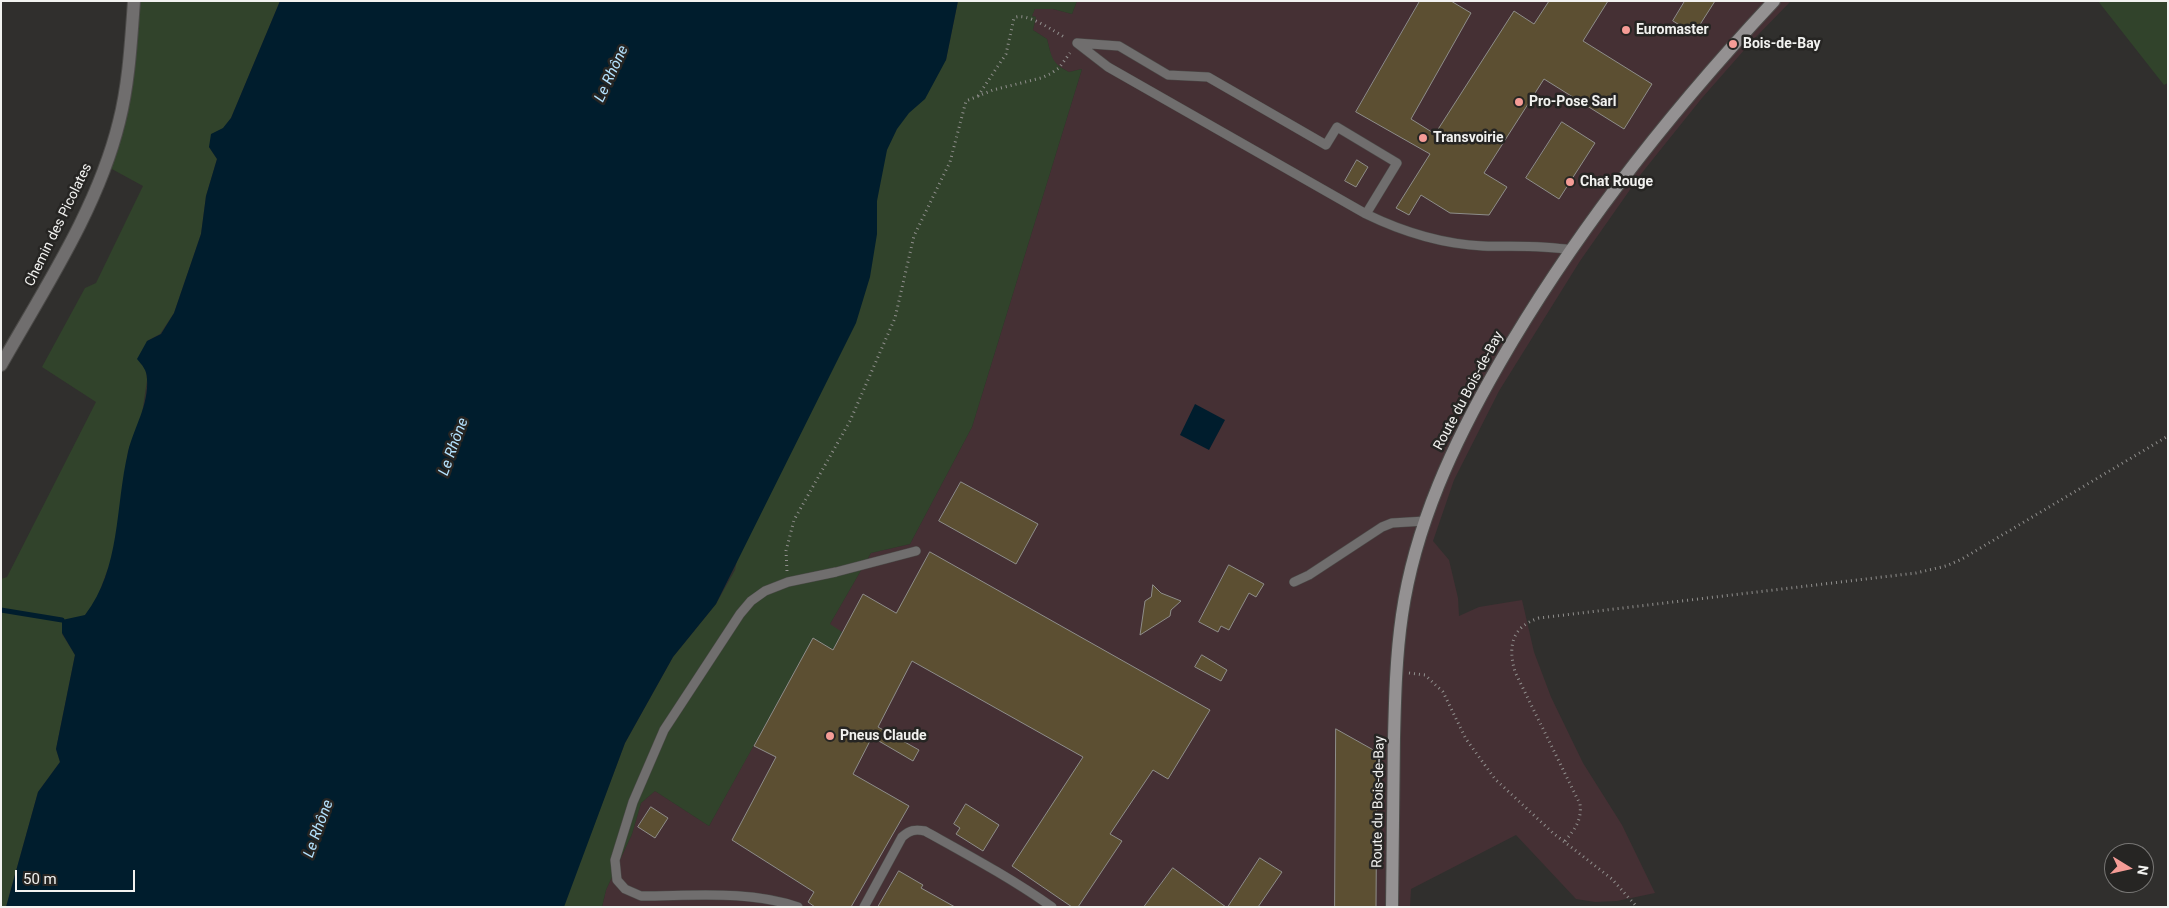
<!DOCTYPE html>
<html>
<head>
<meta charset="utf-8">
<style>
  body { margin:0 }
  #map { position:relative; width:2169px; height:908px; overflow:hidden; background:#302f2d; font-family:Roboto,sans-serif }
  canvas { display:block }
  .frame { position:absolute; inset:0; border:2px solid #f2f2f0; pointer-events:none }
  .north { position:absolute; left:2104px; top:843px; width:50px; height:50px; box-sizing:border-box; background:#262523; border:1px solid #787775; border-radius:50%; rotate:99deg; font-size:14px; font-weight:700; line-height:20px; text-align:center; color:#f2f2f0 }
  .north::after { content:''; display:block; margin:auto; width:18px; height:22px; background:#f59c96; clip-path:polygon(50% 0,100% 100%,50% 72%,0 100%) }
  .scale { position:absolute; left:15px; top:870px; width:120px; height:22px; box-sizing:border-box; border:2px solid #f2f2f0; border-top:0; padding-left:6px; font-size:15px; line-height:18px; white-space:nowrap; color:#f2f2f0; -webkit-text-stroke:4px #262523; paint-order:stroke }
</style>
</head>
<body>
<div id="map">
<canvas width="2169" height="908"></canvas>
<div class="frame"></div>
<div class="north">N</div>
<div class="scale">50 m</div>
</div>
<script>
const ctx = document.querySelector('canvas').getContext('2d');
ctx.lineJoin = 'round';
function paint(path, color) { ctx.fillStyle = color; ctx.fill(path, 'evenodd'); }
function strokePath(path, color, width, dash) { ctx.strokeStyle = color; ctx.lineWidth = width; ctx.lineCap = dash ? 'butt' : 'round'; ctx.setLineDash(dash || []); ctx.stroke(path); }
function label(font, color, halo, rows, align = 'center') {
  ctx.font = font + ' Roboto,sans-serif'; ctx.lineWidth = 5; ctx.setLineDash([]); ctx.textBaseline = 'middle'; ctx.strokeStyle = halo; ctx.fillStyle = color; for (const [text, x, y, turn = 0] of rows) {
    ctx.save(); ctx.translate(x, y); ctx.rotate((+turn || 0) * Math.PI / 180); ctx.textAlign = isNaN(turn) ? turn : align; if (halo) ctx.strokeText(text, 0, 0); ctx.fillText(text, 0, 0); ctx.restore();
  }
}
paint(new Path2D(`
  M 1077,1 L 1791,1 L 1753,40 L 1702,98 L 1641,174 L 1580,261 L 1499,391 L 1454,480 L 1433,541 L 1449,560 L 1458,598 L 1459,616 L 1479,607 L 1522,600 L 1534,652 L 1551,697 L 1583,763 L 1622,825 L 1655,893 L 1617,901 L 1595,902 L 1576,899 L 1516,835 L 1411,889 L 1410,907 L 602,907 L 606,890 L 632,834 L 641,803 L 655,791 L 709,826 L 813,638 L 830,624 L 871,553 L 910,544 L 972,427 L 1082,69 L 1069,72 L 1056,65 L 1052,60 L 1047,39 L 1033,30 L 1036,17 L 1032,16 L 1035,8 L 1053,9 L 1072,14 Z`), '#453034');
paint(new Path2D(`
  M 138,1 L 280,1 L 231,118 L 209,147 L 217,159 L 206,196 L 201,234 L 174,313 L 160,334 L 147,341 L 146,369 L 147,380 L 142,414 L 128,451 L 114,552 L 96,601 L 85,615 L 62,634 L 75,655 L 56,749 L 60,762 L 38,792 L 6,907 L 1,907 L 1,579 L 7,577 L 96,402 L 42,367 L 85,288 L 96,283 L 143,186 L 110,168 Z
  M 958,1 L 1077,1 L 1072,14 L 1053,9 L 1035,9 L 1032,16 L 1036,17 L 1033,30 L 1047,39 C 1052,57 1051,63 1069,72 L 1082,69 L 972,427 L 910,544 L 871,553 L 830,624 L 842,632 L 833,650 L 813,639 L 709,826 L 655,791 L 641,803 L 632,834 L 606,890 L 602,907 L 510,907 L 589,838 L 625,743 L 673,657 L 716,604 L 735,570 L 809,200 L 946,60 Z
  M 2098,1 L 2168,1 L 2168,83 L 2164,85 Z`), '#31432b');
paint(new Path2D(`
  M 280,1 L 958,1 L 946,60 L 925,99 L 909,113 L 897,129 L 887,150 L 877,201 L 877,234 L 870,277 L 856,323 L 716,604 L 673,657 L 625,743 L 564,907 L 6,907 L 38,792 L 60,762 L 56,749 L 75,655 L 62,633 L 62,620 L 85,615 C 121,568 115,507 128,452 C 134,427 149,405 147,379 C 147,370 142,365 137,359 L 147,341 L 161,334 L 174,313 L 201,234 L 206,196 L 217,159 L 209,147 L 211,134 L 223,128 L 231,118 Z
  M 1195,404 L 1225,420 L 1209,450 L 1180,435 Z`), '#001d2d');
strokePath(new Path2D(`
  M 1,610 L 62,620`), '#001d2d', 5);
const building = new Path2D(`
  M 1420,1 L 1451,1 L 1471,13 L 1411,119 L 1435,134 L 1514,11 L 1534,24 L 1549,1 L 1608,1 L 1583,41 L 1652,84 L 1624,129 L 1544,79 L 1484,173 L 1507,187 L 1489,215 L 1450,213 L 1421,195 L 1409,215 L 1396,208 L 1430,154 L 1356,112 Z
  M 1685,1 L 1715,1 L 1694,34 L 1673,21 Z
  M 1562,122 L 1595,143 L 1559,199 L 1526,178 Z
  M 1357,160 L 1368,167 L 1356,187 L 1345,181 Z
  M 961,482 L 1038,524 L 1016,564 L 939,521 Z
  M 930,552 L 1210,710 L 1168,779 L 1153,770 L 1110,834 L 1122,841 L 1078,907 L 1072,907 L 1012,866 L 1083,757 L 912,661 L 878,727 L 919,750 L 913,761 L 872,737 L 853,774 L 909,806 L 851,907 L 815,907 L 808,902 L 814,892 L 732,840 L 776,757 L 754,746 L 813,638 L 833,650 L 863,594 L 896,613 Z
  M 1229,565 L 1264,584 L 1256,597 L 1249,593 L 1229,630 L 1221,626 L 1218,632 L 1199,622 Z
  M 1153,585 L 1161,593 L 1181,601 L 1171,610 L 1170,616 L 1140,635 L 1145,601 L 1151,597 Z
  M 1202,655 L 1227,670 L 1221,681 L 1195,667 Z
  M 1336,729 L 1377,752 L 1376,907 L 1335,907 Z
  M 966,804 L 999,825 L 983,851 L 956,834 L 960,828 L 954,824 Z
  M 651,807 L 668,818 L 655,838 L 638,827 Z
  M 1260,858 L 1282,872 L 1258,907 L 1228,907 Z
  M 1173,868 L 1226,907 L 1144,907 Z
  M 899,871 L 923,885 L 921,888 L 955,907 L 878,907 Z`);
paint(building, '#5c4f32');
strokePath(building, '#8e8d8a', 1);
const lane = new Path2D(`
  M 1077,43 L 1108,67 L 1366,214 C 1403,232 1442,244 1483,246 C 1513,247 1541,245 1571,250
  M 1077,43 L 1119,46 L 1168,75 L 1208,77 L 1326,145 L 1337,127 L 1397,163 L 1366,214
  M 1294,582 L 1309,575 L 1382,527 L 1392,523 L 1425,521
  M 798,907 C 748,890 693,896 641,896 L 625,889 L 617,880 L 615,860 L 633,802 L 664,730 L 740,614 L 751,601 L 765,591 L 788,582 L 836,572 L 916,551
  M 864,907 L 902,837 C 910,830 915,829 925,831 C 968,855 1011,878 1052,907`);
const street = new Path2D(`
  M 1,365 C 44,289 98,208 119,122 C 129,83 131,41 134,1`);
const secondary = new Path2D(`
  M 1392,907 C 1393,850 1393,794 1394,738 C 1395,697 1396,656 1402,615 C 1415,525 1454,442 1499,364 C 1575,232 1670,112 1774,1`);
strokePath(lane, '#4b4a48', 10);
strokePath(street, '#4b4a48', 14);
strokePath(secondary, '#4b4a48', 14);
strokePath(new Path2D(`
  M 978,96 L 1006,54 L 1014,18 C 1026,11 1055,32 1066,38
  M 787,571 L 786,551 L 794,520 L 850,421 L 895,318 L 914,236 L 950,162 L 966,101 L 993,90 L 1041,78 L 1050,74 L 1059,68 L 1070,53
  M 1409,673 L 1425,675 L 1443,692 L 1466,739 L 1495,779 L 1553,833 L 1612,879 L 1637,907
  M 1565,841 C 1575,829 1582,820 1580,804 L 1515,672 C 1508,647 1511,627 1539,618 L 1916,573 L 1946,566 L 1962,559 L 2168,436`), '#908f8d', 3, [1, 4]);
strokePath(lane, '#706e6e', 9);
strokePath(street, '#706e6e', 12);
strokePath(secondary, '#949192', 12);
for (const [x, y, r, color] of [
  [1626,30,5,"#f59c96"],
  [1733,44,5,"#f59c96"],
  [1519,102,5,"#f59c96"],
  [1423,138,5,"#f59c96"],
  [1570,182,5,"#f59c96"],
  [830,736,5,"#f59c96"]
]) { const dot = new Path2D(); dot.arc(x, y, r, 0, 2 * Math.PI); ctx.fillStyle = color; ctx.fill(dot); strokePath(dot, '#262523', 2); }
label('bold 14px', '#f2f2f0', '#262523', [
  ["Euromaster",1636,30],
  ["Bois-de-Bay",1743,44],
  ["Pro-Pose Sarl",1529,102],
  ["Transvoirie",1433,138],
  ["Chat Rouge",1580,182],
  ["Pneus Claude",840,736]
], 'left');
label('14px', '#f2f2f0', '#262523', [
  ["Chemin des Picolates",59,225,-64],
  ["Route du Bois-de-Bay",1469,391,-62],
  ["Route du Bois-de-Bay",1379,802,-89]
]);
label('italic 15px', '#b4e2fe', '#262523', [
  ["Le Rhône",612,74,-65],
  ["Le Rhône",454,447,-70],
  ["Le Rhône",319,829,-70]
]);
</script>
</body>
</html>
